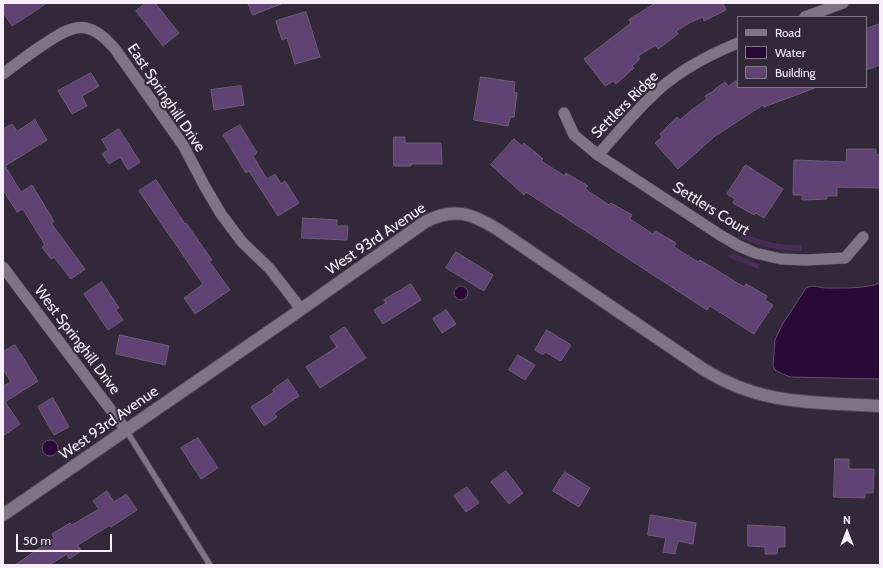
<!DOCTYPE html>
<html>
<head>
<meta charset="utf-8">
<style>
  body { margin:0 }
  #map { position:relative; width:883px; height:568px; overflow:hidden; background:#332839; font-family:Cabin,sans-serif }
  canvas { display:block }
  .frame { position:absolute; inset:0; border:4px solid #f6effa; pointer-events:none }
  .legend { position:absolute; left:737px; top:16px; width:130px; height:72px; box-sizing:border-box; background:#332839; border:1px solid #817886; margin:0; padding:5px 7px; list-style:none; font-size:12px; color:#f6effa }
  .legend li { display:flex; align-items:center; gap:8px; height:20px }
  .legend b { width:20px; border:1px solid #817886 }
  .north { position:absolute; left:827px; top:512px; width:40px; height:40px; -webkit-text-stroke:3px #332839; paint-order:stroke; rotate:0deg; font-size:11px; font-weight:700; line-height:16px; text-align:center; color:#f6effa }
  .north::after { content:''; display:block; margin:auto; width:14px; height:18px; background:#f6effa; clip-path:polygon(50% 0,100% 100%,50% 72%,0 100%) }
  .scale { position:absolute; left:16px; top:534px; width:96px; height:18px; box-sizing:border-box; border:2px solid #f6effa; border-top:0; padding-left:5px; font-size:12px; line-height:14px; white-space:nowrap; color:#f6effa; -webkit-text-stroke:3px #332839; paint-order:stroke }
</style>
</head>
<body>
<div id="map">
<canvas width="883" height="568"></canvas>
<div class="frame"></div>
<ul class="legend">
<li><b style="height:5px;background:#7f7386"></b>Road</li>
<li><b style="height:11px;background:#290938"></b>Water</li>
<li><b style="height:11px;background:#614274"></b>Building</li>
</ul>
<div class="north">N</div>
<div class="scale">50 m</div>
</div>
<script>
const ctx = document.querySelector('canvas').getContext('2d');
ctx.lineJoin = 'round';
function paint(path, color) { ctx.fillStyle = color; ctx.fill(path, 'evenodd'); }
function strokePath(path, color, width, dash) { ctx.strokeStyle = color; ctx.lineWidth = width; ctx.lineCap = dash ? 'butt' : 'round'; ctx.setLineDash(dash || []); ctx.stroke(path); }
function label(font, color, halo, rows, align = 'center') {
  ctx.font = font + ' Cabin,sans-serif'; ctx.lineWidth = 4; ctx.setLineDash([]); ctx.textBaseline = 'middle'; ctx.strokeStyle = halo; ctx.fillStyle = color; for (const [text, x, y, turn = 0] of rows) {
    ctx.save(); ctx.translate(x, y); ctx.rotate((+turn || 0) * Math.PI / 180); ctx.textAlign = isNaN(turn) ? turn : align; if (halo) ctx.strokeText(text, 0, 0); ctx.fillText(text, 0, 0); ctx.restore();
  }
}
paint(new Path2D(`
  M 742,231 C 761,242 781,246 802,245 L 801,251 C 779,251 760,247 740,237 Z
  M 733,253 L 750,261 L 760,264 L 758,269 L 728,257 Z`), '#482d58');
const water = new Path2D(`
  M 880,283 L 880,379 L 790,377 L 776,371 L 773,366 L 775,340 L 782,325 L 806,288 C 813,284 819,288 827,288 C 844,288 864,289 880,283 Z
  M454 293a7 7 0 1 1 14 0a7 7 0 1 1-14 0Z
  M42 448a8 8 0 1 1 16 0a8 8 0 1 1-16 0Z`);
paint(water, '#290938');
strokePath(water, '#664e72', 1);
const building = new Path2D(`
  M 3,3 L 47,3 L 12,26 L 3,12 Z
  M 146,3 L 155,3 L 179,33 L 163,46 L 136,11 Z
  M 248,3 L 281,3 L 281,4 L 253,15 Z
  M 656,3 L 723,3 L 726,10 L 704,21 L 703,17 L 689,23 L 676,31 L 678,34 L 658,49 L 656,45 L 638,56 L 640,59 L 632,66 L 634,68 L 616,84 L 613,81 L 605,86 L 584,59 L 631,23 L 629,20 Z
  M 306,12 L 320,57 L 295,64 L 287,38 L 282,40 L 276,21 Z
  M 880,24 L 880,65 L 866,70 L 866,29 Z
  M 91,73 L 99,86 L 82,96 L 87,106 L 72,114 L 58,91 Z
  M 481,77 L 515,82 L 514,92 L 517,93 L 514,117 L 510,117 L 508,126 L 474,120 Z
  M 736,81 L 738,87 L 815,87 L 815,88 L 764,107 L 763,105 L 715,136 L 678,169 L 655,143 L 662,137 L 660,134 L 677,117 L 680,120 L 693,109 L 707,99 L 705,96 L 715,90 L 715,89 L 725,82 L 728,86 Z
  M 241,86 L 244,105 L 214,110 L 211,90 Z
  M 35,120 L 47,140 L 5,166 L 21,192 L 32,185 L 54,221 L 51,223 L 85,269 L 71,279 L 54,257 L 51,259 L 42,247 L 45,245 L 23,209 L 17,212 L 3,190 L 3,129 L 12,124 L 17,131 Z
  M 240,125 L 257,153 L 253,156 L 267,179 L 275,174 L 281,184 L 285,181 L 299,203 L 278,216 L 249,171 L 246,173 L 223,135 Z
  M 119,129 L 140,162 L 128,170 L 120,157 L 109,164 L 102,154 L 108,150 L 102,140 Z
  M 394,137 L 405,137 L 405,143 L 441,143 L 442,164 L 411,164 L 411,166 L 394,166 Z
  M 514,139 L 522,146 L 524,143 L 543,159 L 541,161 L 565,176 L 566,173 L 588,186 L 585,189 L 609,205 L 611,203 L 632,215 L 630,219 L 653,234 L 655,231 L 676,243 L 674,247 L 698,262 L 700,260 L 744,287 L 746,284 L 767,296 L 765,300 L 773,305 L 754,334 L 710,306 L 707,310 L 526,192 L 524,195 L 491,165 Z
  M 847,149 L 876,149 L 876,155 L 880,155 L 880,188 L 837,187 L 837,196 L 827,196 L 827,199 L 802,200 L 802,195 L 793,195 L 794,160 L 846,162 Z
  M 746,165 L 783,189 L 764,218 L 756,213 L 754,215 L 733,203 L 735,199 L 727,194 Z
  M 156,180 L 185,224 L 186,223 L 212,260 L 209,261 L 230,290 L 195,314 L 184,298 L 203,284 L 139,191 Z
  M 303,218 L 337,220 L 337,226 L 348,226 L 347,240 L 302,238 Z
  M 456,252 L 493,275 L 484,291 L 446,268 Z
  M 102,282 L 119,308 L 116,310 L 123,320 L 108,330 L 84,294 Z
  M 411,284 L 421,300 L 383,324 L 374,310 L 386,303 L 384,300 Z
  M 446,310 L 456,324 L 442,333 L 433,319 Z
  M 345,327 L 366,358 L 320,388 L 306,367 L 337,347 L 330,337 Z
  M 547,330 L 571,345 L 561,361 L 545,352 L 543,355 L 535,350 Z
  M 120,335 L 169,346 L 165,365 L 116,354 Z
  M 15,345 L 38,381 L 5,402 L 20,424 L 3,436 L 3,386 L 11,382 L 3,369 L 3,352 Z
  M 518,355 L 535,365 L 525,380 L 509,370 Z
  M 288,379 L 299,396 L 274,413 L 277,417 L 264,426 L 251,407 L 274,392 L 273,390 Z
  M 53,398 L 69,427 L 54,435 L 38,407 Z
  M 198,438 L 218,468 L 201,479 L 181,448 Z
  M 835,459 L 849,459 L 849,469 L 874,469 L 873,493 L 865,493 L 865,498 L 834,497 Z
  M 506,471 L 523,493 L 509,504 L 491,482 Z
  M 565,472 L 590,488 L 579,507 L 553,491 Z
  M 467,487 L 479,503 L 466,512 L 454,496 Z
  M 107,491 L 114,502 L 126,494 L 137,510 L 111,527 L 110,525 L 78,545 L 81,551 L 69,559 L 67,554 L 49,565 L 15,565 L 54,538 L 52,534 L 70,523 L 72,525 L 99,509 L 93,501 Z
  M 651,515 L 696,523 L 693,544 L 678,541 L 675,554 L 663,552 L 666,538 L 648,535 Z
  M 748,525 L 785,527 L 785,547 L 778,547 L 777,554 L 765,554 L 765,547 L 748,546 Z`);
paint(building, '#614274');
strokePath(building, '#6c6074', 1);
const service = new Path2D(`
  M 126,430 L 210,565`);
const minor = new Path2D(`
  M 805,17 L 843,3
  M 3,74 C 16,64 29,54 43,45 C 73,24 89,18 115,49 L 183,145 L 204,185 L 221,214 L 242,242 L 270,269 L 301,309
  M 564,113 L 574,135 L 598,155 L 720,235 L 739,246 L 755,253 L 781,259 L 806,260 L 845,258 L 863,237
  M 598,155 C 615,136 631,116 650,98 C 674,73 706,56 738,43
  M 3,267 L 126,430`);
const tertiary = new Path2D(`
  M 3,515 L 293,315 L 425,222 C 453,207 471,213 497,229 L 703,369 C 762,406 814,402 880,406`);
strokePath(service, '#4f4654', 7);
strokePath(minor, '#4f4654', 12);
strokePath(tertiary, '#4f4654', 14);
strokePath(service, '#7f7386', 5.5);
strokePath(minor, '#7f7386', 11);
strokePath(tertiary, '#7f7386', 12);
label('15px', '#f6effa', '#332839', [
  ["East Springhill Drive",166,98,56],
  ["Settlers Ridge",625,105,-45],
  ["Settlers Court",711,209,32],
  ["West 93rd Avenue",376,239,-34],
  ["West Springhill Drive",77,340,53],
  ["West 93rd Avenue",109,423,-35]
]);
</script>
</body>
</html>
